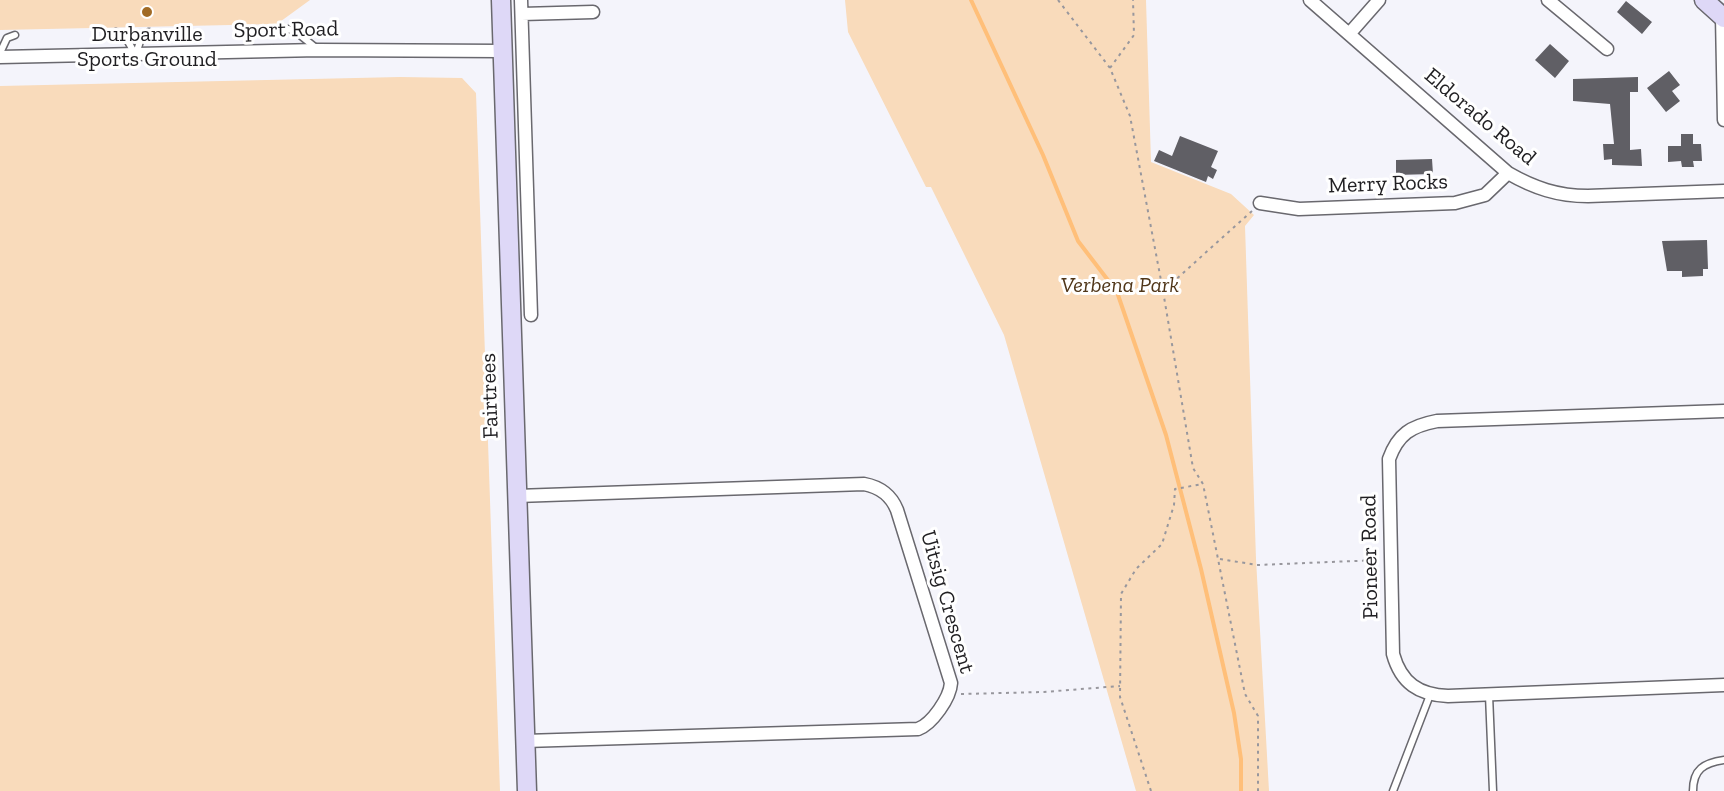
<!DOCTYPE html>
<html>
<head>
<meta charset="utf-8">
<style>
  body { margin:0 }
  canvas { display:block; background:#f4f4fb }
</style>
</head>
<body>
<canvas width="1724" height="791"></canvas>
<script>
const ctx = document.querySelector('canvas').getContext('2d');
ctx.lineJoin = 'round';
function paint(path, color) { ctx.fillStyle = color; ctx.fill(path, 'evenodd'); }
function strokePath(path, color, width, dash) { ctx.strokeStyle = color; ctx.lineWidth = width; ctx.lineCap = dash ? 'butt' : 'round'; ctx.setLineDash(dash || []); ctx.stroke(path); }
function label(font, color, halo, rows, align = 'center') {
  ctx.font = font + ' "Zilla Slab",serif'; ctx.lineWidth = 6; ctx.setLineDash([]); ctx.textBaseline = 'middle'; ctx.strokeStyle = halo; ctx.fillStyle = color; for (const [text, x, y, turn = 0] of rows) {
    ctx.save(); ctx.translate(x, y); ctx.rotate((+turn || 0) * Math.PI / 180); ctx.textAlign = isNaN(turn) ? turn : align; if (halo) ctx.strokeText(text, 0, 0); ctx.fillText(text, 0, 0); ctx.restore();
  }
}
paint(new Path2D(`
  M 0,0 L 310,0 L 277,24 L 0,30 Z
  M 845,0 L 1146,0 L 1151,162 L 1231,194 L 1254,215 L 1245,226 L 1256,559 L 1269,791 L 1136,791 L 1004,335 L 931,187 L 926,187 L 848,32 Z
  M 400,77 L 462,78 L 476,93 L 500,791 L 0,791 L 0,86 Z`), '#f9dbbb');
strokePath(new Path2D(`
  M 971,0 L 1043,155 L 1078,241 L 1117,292 L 1166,435 L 1201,569 L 1234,713 L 1241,759 L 1241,791`), '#ffbf79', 4);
paint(new Path2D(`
  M 1626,1 L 1652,22 L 1642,34 L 1617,12 Z
  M 1550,44 L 1569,61 L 1555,78 L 1535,60 Z
  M 1669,71 L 1680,85 L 1672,91 L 1680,101 L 1666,112 L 1647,88 Z
  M 1638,77 L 1638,92 L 1630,92 L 1630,150 L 1641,149 L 1642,166 L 1612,165 L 1612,159 L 1604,160 L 1603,144 L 1614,144 L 1610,104 L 1573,101 L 1573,79 Z
  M 1681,134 L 1693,134 L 1693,144 L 1701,144 L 1702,161 L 1693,161 L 1694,167 L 1682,167 L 1681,161 L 1668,162 L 1668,146 L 1681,146 Z
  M 1180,136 L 1218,151 L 1211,167 L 1217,170 L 1213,179 L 1208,176 L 1206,182 L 1154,161 L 1159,150 L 1172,156 Z
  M 1432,159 L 1433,174 L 1396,175 L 1396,160 Z
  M 1707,240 L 1708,269 L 1703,269 L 1703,276 L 1682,277 L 1682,271 L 1667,271 L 1662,241 Z`), '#605f65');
const service = new Path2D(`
  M 288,29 L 295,31 L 316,48
  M 116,32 L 125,36 L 135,54
  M 0,53 L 7,38 L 15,35
  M 136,54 L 142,35 L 149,32
  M 1489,695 L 1493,791
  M 1393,791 L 1430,695
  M 1693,791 C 1693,769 1704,763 1724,760`);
const minor = new Path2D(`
  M 521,0 L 531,315
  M 1310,0 L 1508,173 C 1534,188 1558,196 1588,196 L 1724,191
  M 1548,0 L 1607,49
  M 522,14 L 593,12
  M 1722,17 L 1724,120
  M 1350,33 L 1379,0
  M 0,57 L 318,50 L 501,51
  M 1260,203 L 1299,209 L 1455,203 L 1485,195 L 1508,173
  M 1724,411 L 1437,421 C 1411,426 1398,434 1389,459 L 1393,654 C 1401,683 1419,695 1448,696 L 1724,685
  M 517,496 L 864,484 C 880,487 891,495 897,510 L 951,683 C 950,698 932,724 918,729 L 525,741`);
const secondary = new Path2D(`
  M 501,0 L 527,791
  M 1704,0 L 1724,18`);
strokePath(service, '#69686e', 9);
strokePath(minor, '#69686e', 15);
strokePath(secondary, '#69686e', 21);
strokePath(new Path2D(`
  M 1058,0 L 1110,68 L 1130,116 L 1163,291
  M 1110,68 L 1134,35 L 1133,0
  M 1252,211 L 1163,291 L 1193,468 L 1203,484 L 1245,694 L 1258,716 L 1258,791
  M 1220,559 L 1257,565 L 1379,560
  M 961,694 L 1044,692 L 1120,686
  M 1151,791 L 1120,697 L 1121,594 L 1136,569 L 1162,544 L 1174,505 L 1175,489 L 1203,484`), '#98979d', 2, [3, 4.5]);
strokePath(service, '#fff', 6);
strokePath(minor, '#fff', 12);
strokePath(secondary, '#ded8f7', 18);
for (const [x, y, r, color] of [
  [147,12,6,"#a16b26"]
]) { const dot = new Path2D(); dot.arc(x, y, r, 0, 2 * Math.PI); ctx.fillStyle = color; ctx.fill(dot); strokePath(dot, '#fff', 2); }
label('22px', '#201f22', '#fff', [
  ["Sport Road",286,30,-1],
  ["Eldorado Road",1480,117,40],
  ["Merry Rocks",1388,184,-2],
  ["Fairtrees",490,396,-92],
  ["Pioneer Road",1370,557,-91],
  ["Uitsig Crescent",947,602,74]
]);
label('22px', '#201f22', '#fff', [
  ["Durbanville",147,35],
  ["Sports Ground",147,60]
]);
label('italic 22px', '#503619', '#fff', [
  ["Verbena Park",1120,286]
]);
</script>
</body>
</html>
